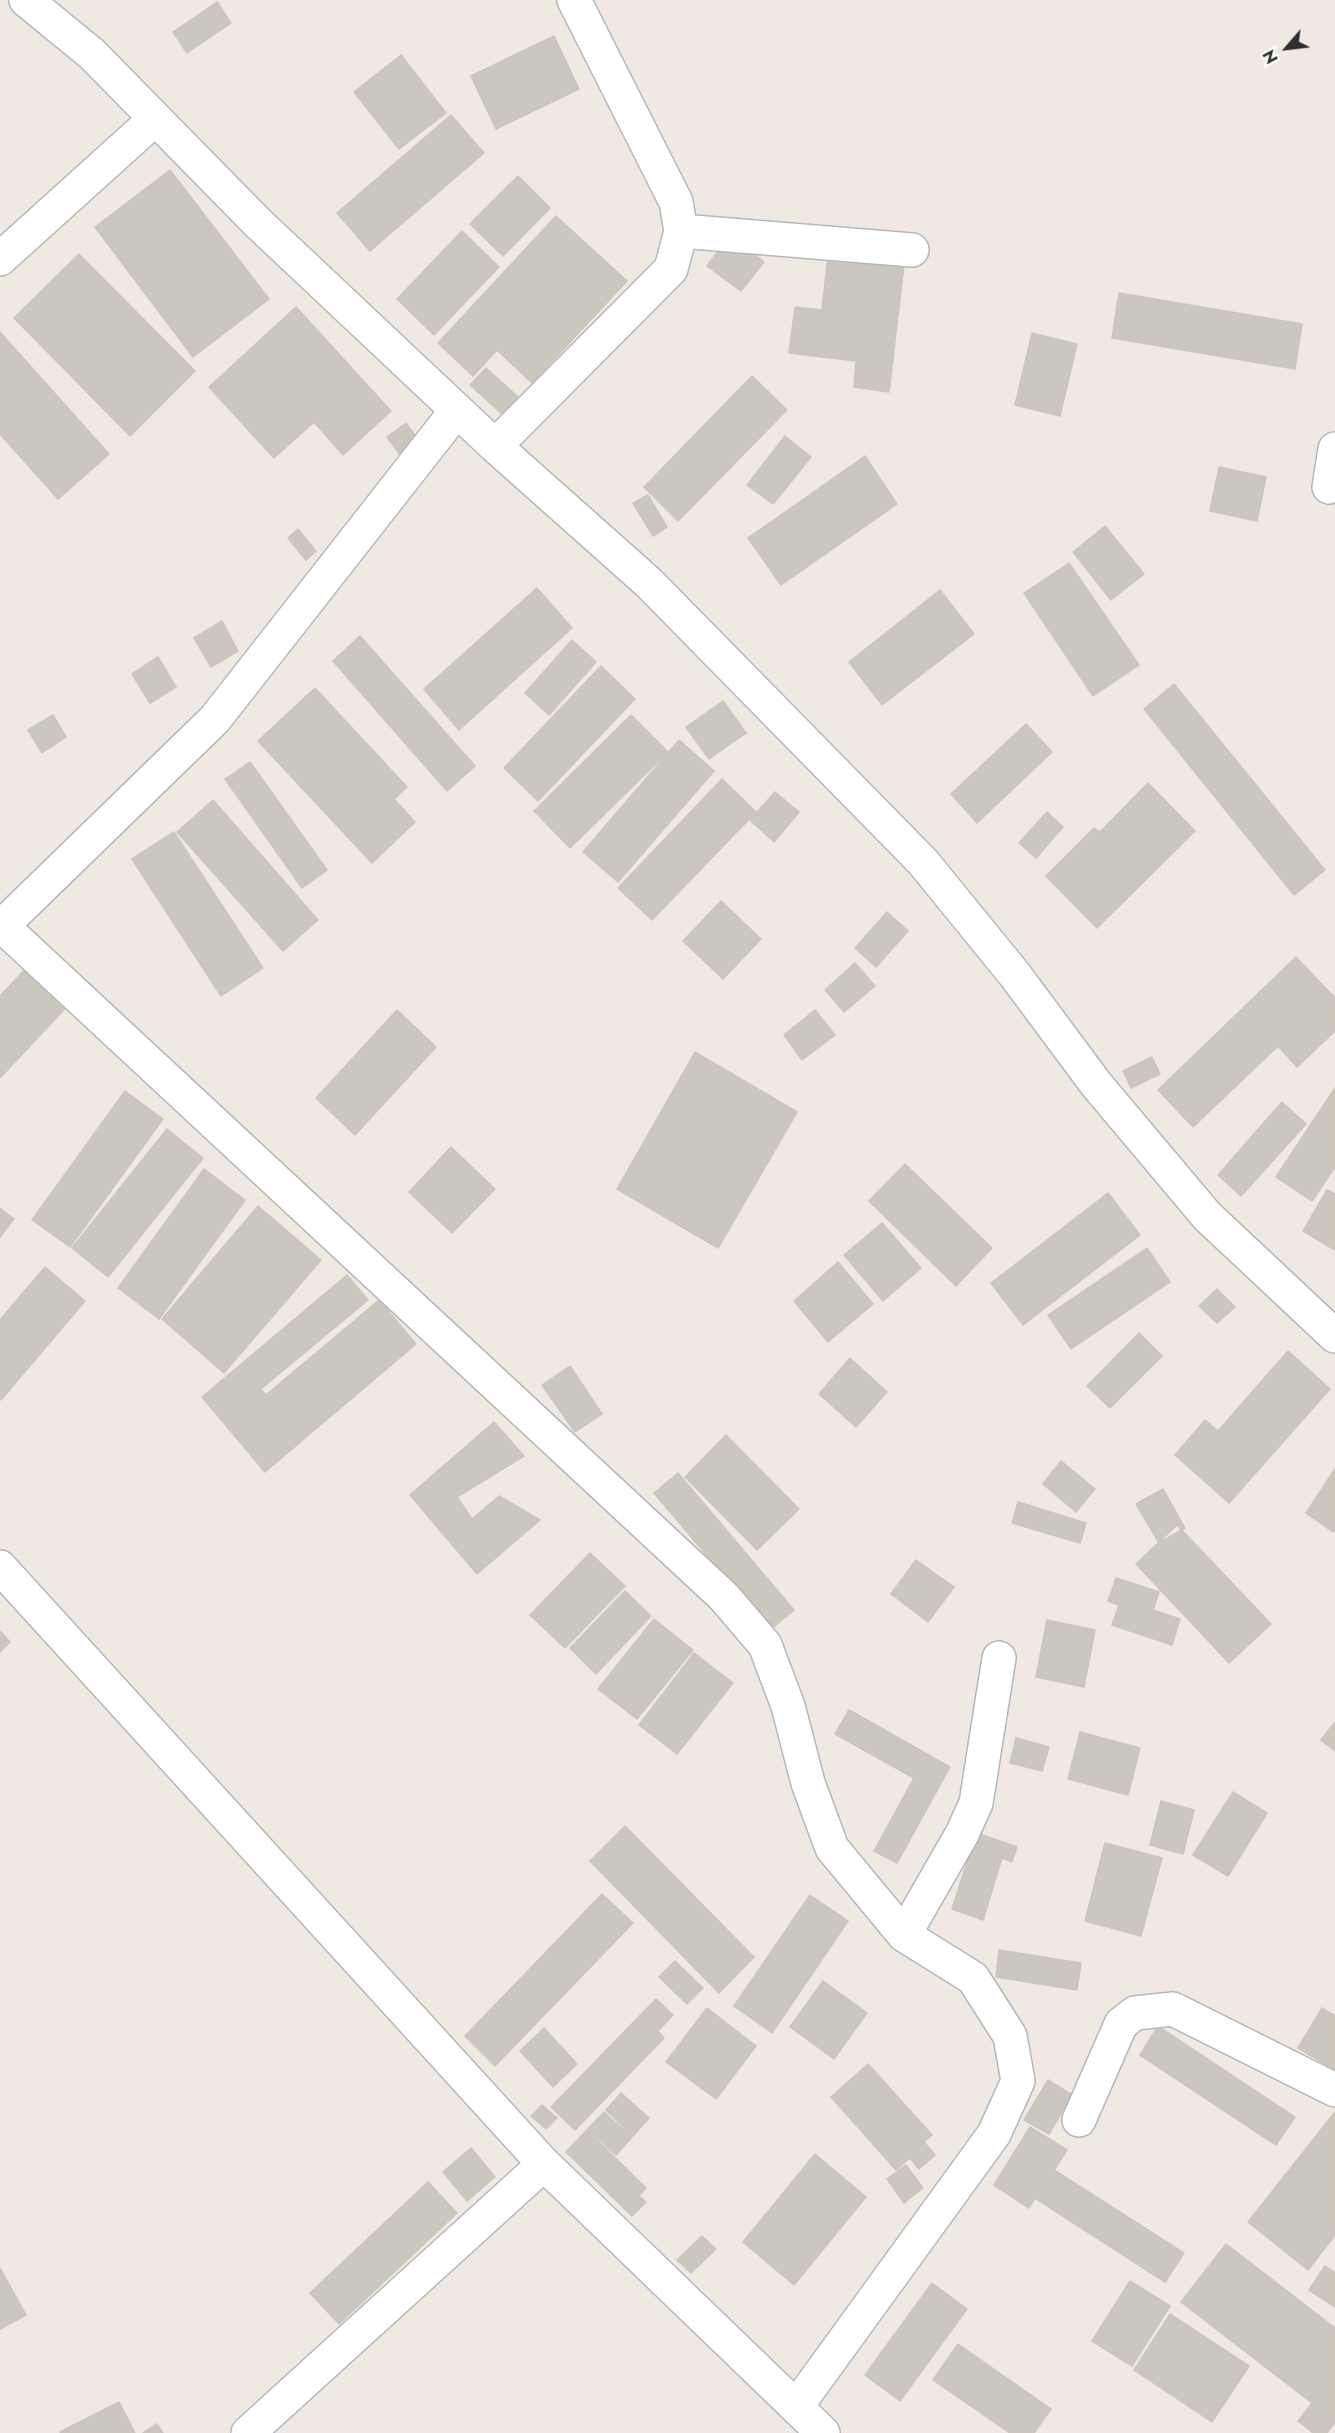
<!DOCTYPE html>
<html>
<head>
<meta charset="utf-8">
<style>
  body { margin:0 }
  #map { position:relative; width:1335px; height:2433px; overflow:hidden; background:#efe9e1; font-family:Jost,sans-serif }
  canvas { display:block }
  .north { position:absolute; left:1257px; top:18px; width:60px; height:60px; -webkit-text-stroke:4px #fff; paint-order:stroke; rotate:242deg; font-size:16px; font-weight:700; line-height:24px; text-align:center; color:#2e2e2e }
  .north::after { content:''; display:block; margin:auto; width:21px; height:27px; background:#2e2e2e; clip-path:polygon(50% 0,100% 100%,50% 72%,0 100%) }
</style>
</head>
<body>
<div id="map">
<canvas width="1335" height="2433"></canvas>
<div class="north">N</div>
</div>
<script>
const ctx = document.querySelector('canvas').getContext('2d');
ctx.lineJoin = 'round';
function paint(path, color) { ctx.fillStyle = color; ctx.fill(path, 'evenodd'); }
function strokePath(path, color, width, dash) { ctx.strokeStyle = color; ctx.lineWidth = width; ctx.lineCap = dash ? 'butt' : 'round'; ctx.setLineDash(dash || []); ctx.stroke(path); }
const building = new Path2D(`
  M 217,2 L 231,23 L 187,53 L 173,32 Z
  M 554,36 L 579,89 L 496,129 L 471,76 Z
  M 401,55 L 446,113 L 399,149 L 354,92 Z
  M 451,115 L 484,153 L 370,251 L 337,213 Z
  M 170,170 L 269,299 L 193,357 L 95,227 Z
  M 518,176 L 550,208 L 503,256 L 470,224 Z
  M 556,216 L 627,281 L 532,383 L 497,350 L 473,376 L 438,343 Z
  M 462,231 L 499,267 L 434,335 L 397,299 Z
  M 730,235 L 764,262 L 741,291 L 707,266 Z
  M 79,254 L 195,371 L 130,436 L 14,318 Z
  M 828,255 L 904,265 L 889,392 L 854,387 L 856,361 L 789,353 L 795,307 L 822,310 Z
  M 1119,293 L 1302,324 L 1295,369 L 1112,338 Z
  M 296,307 L 391,411 L 343,455 L 314,422 L 274,458 L 209,387 Z
  M 0,332 L 109,454 L 58,499 L 0,434 Z
  M 1032,333 L 1077,344 L 1060,416 L 1015,405 Z
  M 486,368 L 518,397 L 503,415 L 470,385 Z
  M 752,376 L 787,410 L 678,521 L 644,487 Z
  M 406,423 L 420,442 L 401,456 L 387,437 Z
  M 785,436 L 811,457 L 773,504 L 747,485 Z
  M 865,456 L 897,504 L 781,585 L 748,538 Z
  M 1219,467 L 1266,477 L 1257,521 L 1210,511 Z
  M 648,495 L 667,527 L 653,536 L 633,503 Z
  M 1105,526 L 1144,574 L 1111,600 L 1073,552 Z
  M 298,529 L 316,551 L 306,560 L 288,538 Z
  M 1069,563 L 1139,665 L 1093,696 L 1024,593 Z
  M 537,588 L 572,628 L 459,730 L 424,689 Z
  M 940,590 L 974,634 L 882,705 L 849,662 Z
  M 222,621 L 238,651 L 211,667 L 194,638 Z
  M 360,636 L 475,766 L 447,791 L 333,661 Z
  M 572,640 L 596,662 L 549,715 L 525,693 Z
  M 158,657 L 176,687 L 150,703 L 132,674 Z
  M 601,666 L 635,699 L 538,801 L 504,768 Z
  M 1174,684 L 1325,870 L 1294,895 L 1144,709 Z
  M 315,688 L 407,787 L 394,799 L 415,822 L 372,863 L 258,741 Z
  M 723,701 L 746,733 L 709,759 L 686,727 Z
  M 53,715 L 66,737 L 42,753 L 28,730 Z
  M 631,715 L 668,752 L 570,848 L 534,811 Z
  M 1026,724 L 1052,752 L 977,823 L 951,794 Z
  M 679,740 L 714,771 L 618,882 L 583,852 Z
  M 250,762 L 327,870 L 302,888 L 225,779 Z
  M 722,779 L 756,812 L 652,920 L 618,888 Z
  M 1148,783 L 1195,831 L 1097,928 L 1046,876 L 1094,828 L 1100,832 Z
  M 775,792 L 799,812 L 774,842 L 750,820 Z
  M 213,800 L 318,920 L 283,951 L 177,832 Z
  M 1047,812 L 1063,827 L 1036,858 L 1019,843 Z
  M 174,832 L 263,968 L 221,996 L 132,859 Z
  M 721,901 L 761,939 L 723,979 L 683,941 Z
  M 887,912 L 908,931 L 876,967 L 855,948 Z
  M 1296,957 L 1335,998 L 1335,1031 L 1297,1067 L 1278,1046 L 1193,1127 L 1158,1090 Z
  M 33,961 L 74,999 L 0,1078 L 0,996 Z
  M 855,963 L 875,986 L 844,1012 L 825,990 Z
  M 397,1010 L 436,1047 L 355,1135 L 316,1098 Z
  M 815,1010 L 835,1035 L 802,1060 L 784,1035 Z
  M 695,1052 L 797,1112 L 718,1248 L 617,1189 Z
  M 1152,1057 L 1160,1074 L 1131,1088 L 1123,1071 Z
  M 1335,1088 L 1335,1167 L 1312,1201 L 1276,1177 Z
  M 125,1091 L 163,1119 L 70,1247 L 32,1220 Z
  M 1282,1102 L 1306,1124 L 1241,1196 L 1218,1175 Z
  M 167,1129 L 203,1158 L 108,1277 L 72,1248 Z
  M 451,1147 L 495,1189 L 452,1233 L 409,1192 Z
  M 905,1164 L 992,1248 L 956,1286 L 869,1201 Z
  M 204,1169 L 245,1200 L 159,1319 L 118,1288 Z
  M 1327,1190 L 1335,1194 L 1335,1250 L 1303,1231 Z
  M 1108,1193 L 1140,1235 L 1023,1325 L 991,1283 Z
  M 258,1206 L 321,1260 L 224,1373 L 162,1319 Z
  M 0,1208 L 14,1219 L 0,1237 Z
  M 882,1223 L 921,1268 L 883,1301 L 844,1255 Z
  M 1147,1248 L 1170,1282 L 1071,1349 L 1048,1315 Z
  M 838,1262 L 873,1304 L 828,1342 L 794,1301 Z
  M 45,1267 L 85,1301 L 1,1400 L 0,1320 Z
  M 347,1275 L 368,1300 L 261,1389 L 266,1395 L 379,1300 L 416,1344 L 265,1472 L 202,1397 Z
  M 1217,1289 L 1235,1307 L 1217,1323 L 1199,1306 Z
  M 1139,1333 L 1162,1356 L 1110,1408 L 1087,1386 Z
  M 1288,1351 L 1330,1389 L 1229,1503 L 1175,1455 L 1205,1420 L 1218,1431 Z
  M 850,1358 L 887,1392 L 856,1427 L 819,1394 Z
  M 570,1366 L 602,1414 L 575,1432 L 542,1385 Z
  M 494,1422 L 524,1456 L 457,1497 L 472,1519 L 499,1496 L 540,1520 L 477,1574 L 410,1495 Z
  M 726,1435 L 799,1509 L 757,1550 L 685,1477 Z
  M 1061,1461 L 1095,1489 L 1076,1512 L 1043,1484 Z
  M 1335,1469 L 1335,1530 L 1333,1532 L 1306,1513 Z
  M 678,1473 L 794,1610 L 770,1630 L 654,1493 Z
  M 1163,1489 L 1185,1528 L 1159,1543 L 1136,1504 Z
  M 1018,1502 L 1086,1523 L 1080,1543 L 1012,1523 Z
  M 1177,1525 L 1271,1624 L 1229,1663 L 1136,1564 Z
  M 590,1553 L 625,1586 L 565,1648 L 530,1615 Z
  M 916,1560 L 954,1587 L 928,1622 L 891,1594 Z
  M 1116,1578 L 1159,1592 L 1153,1610 L 1180,1619 L 1172,1645 L 1112,1625 L 1119,1605 L 1108,1601 Z
  M 625,1591 L 651,1616 L 596,1674 L 570,1648 Z
  M 654,1619 L 693,1650 L 637,1719 L 598,1689 Z
  M 1047,1620 L 1095,1630 L 1084,1687 L 1036,1677 Z
  M 0,1631 L 10,1642 L 0,1652 Z
  M 694,1653 L 733,1683 L 677,1754 L 639,1725 Z
  M 849,1710 L 950,1767 L 897,1863 L 874,1851 L 914,1778 L 835,1734 Z
  M 1335,1722 L 1335,1751 L 1321,1740 Z
  M 1080,1732 L 1140,1748 L 1128,1795 L 1068,1779 Z
  M 1016,1738 L 1049,1747 L 1042,1771 L 1010,1763 Z
  M 1233,1792 L 1267,1813 L 1228,1876 L 1193,1855 Z
  M 1161,1801 L 1194,1810 L 1183,1854 L 1150,1845 Z
  M 625,1826 L 754,1957 L 719,1993 L 590,1861 Z
  M 971,1831 L 1017,1847 L 1012,1862 L 1002,1858 L 983,1920 L 952,1909 L 969,1856 L 963,1854 Z
  M 1105,1843 L 1162,1858 L 1141,1936 L 1085,1921 Z
  M 602,1894 L 633,1923 L 495,2066 L 465,2036 Z
  M 810,1895 L 848,1921 L 772,2033 L 734,2006 Z
  M 999,1950 L 1081,1963 L 1077,1990 L 996,1977 Z
  M 675,1961 L 703,1988 L 687,2004 L 659,1977 Z
  M 823,1981 L 867,2013 L 834,2059 L 790,2027 Z
  M 656,1999 L 673,2015 L 658,2031 L 664,2038 L 575,2130 L 551,2107 Z
  M 707,2008 L 756,2046 L 716,2099 L 666,2062 Z
  M 1322,2008 L 1335,2016 L 1335,2070 L 1298,2048 Z
  M 1158,2026 L 1295,2117 L 1276,2145 L 1140,2055 Z
  M 544,2028 L 577,2064 L 553,2087 L 520,2051 Z
  M 868,2064 L 932,2135 L 924,2142 L 935,2155 L 919,2169 L 910,2158 L 896,2170 L 831,2097 Z
  M 1048,2080 L 1072,2095 L 1049,2134 L 1024,2120 Z
  M 621,2093 L 649,2118 L 633,2136 L 606,2110 Z
  M 542,2105 L 557,2118 L 546,2129 L 531,2116 Z
  M 604,2112 L 632,2137 L 616,2155 L 588,2129 Z
  M 1335,2112 L 1335,2235 L 1308,2270 L 1248,2222 Z
  M 1030,2127 L 1067,2150 L 1054,2170 L 1184,2253 L 1165,2282 L 1035,2198 L 1029,2208 L 994,2185 Z
  M 587,2130 L 646,2188 L 639,2196 L 646,2202 L 632,2216 L 566,2152 Z
  M 471,2148 L 495,2177 L 467,2201 L 443,2172 Z
  M 815,2154 L 866,2197 L 794,2285 L 743,2242 Z
  M 906,2165 L 923,2188 L 904,2203 L 887,2179 Z
  M 428,2182 L 457,2213 L 339,2324 L 310,2293 Z
  M 702,2236 L 716,2249 L 691,2273 L 677,2260 Z
  M 1226,2244 L 1335,2328 L 1335,2422 L 1327,2433 L 1313,2433 L 1298,2421 L 1312,2403 L 1181,2302 Z
  M 1325,2266 L 1335,2273 L 1335,2307 L 1309,2290 Z
  M 0,2268 L 26,2315 L 0,2329 Z
  M 1130,2281 L 1170,2306 L 1132,2366 L 1092,2341 Z
  M 932,2283 L 967,2309 L 900,2401 L 865,2375 Z
  M 1170,2314 L 1249,2366 L 1212,2422 L 1134,2370 Z
  M 958,2344 L 1051,2409 L 1034,2433 L 1010,2433 L 933,2380 Z
  M 119,2402 L 135,2433 L 61,2433 L 60,2432 Z
  M 157,2424 L 163,2433 L 143,2433 Z`);
paint(building, '#cbc7bf');
strokePath(building, '#cbc5ba', 1.5);
const street = new Path2D(`
  M 26,0 L 92,54 L 258,223 L 495,446 L 649,583 L 923,862 L 1015,975 L 1096,1084 L 1207,1216 L 1335,1336
  M 681,231 L 912,250
  M 0,259 L 155,119
  M 495,446 L 671,269 L 681,231 L 676,202 L 574,0
  M 1329,487 L 1335,449
  M 0,924 L 724,1597 L 765,1645 L 788,1706 L 808,1783 L 832,1848 L 904,1935 L 973,1978 L 1010,2036 L 1018,2081 L 994,2134 L 796,2407
  M 3,925 L 215,719 L 457,410
  M 0,1567 L 544,2164 L 823,2433
  M 904,1935 L 962,1834 L 976,1803 L 999,1658
  M 1079,2120 L 1121,2024 L 1135,2013 L 1173,2009 L 1335,2090
  M 248,2433 L 544,2164`);
strokePath(street, '#b4b7c1', 36);
strokePath(street, '#fff', 33);
</script>
</body>
</html>
